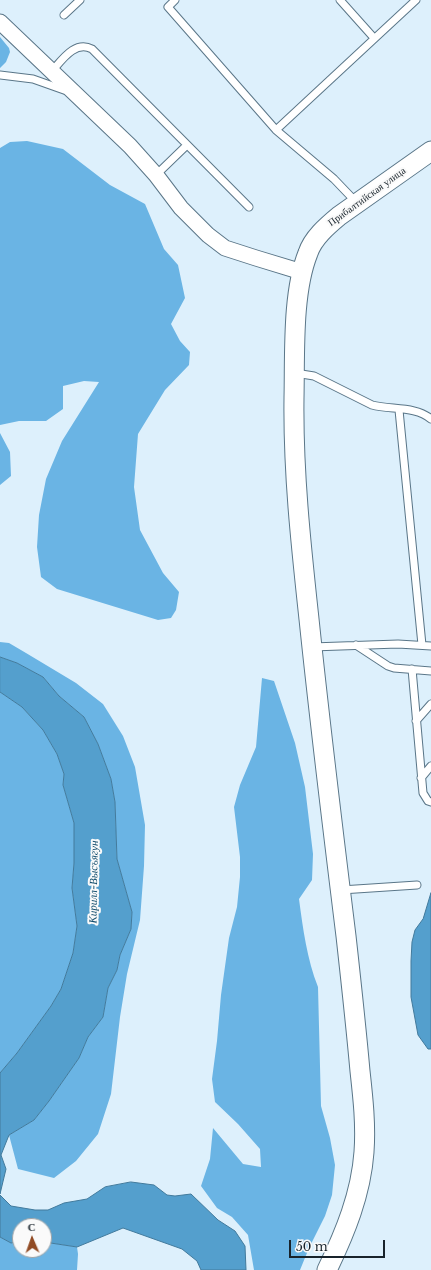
<!DOCTYPE html>
<html>
<head>
<meta charset="utf-8">
<style>
  body { margin:0 }
  #map { position:relative; width:431px; height:1270px; overflow:hidden; background:#ddf0fc; font-family:"Libre Baskerville",serif }
  canvas { display:block }
  .north { position:absolute; left:12px; top:1218px; width:40px; height:40px; box-sizing:border-box; background:#fafafa; border:1px solid #a0a4a7; border-radius:50%; rotate:358deg; font-size:11px; font-weight:700; line-height:16px; text-align:center; color:#18232b }
  .north::after { content:''; display:block; margin:auto; width:14px; height:18px; background:#914b24; clip-path:polygon(50% 0,100% 100%,50% 72%,0 100%) }
  .scale { position:absolute; left:289px; top:1240px; width:96px; height:18px; box-sizing:border-box; border:2px solid #18232b; border-top:0; padding-left:5px; font-size:12px; line-height:14px; white-space:nowrap; color:#18232b; -webkit-text-stroke:3px #fafafa; paint-order:stroke }
</style>
</head>
<body>
<div id="map">
<canvas width="431" height="1270"></canvas>
<div class="north">С</div>
<div class="scale">50 m</div>
</div>
<script>
const ctx = document.querySelector('canvas').getContext('2d');
ctx.lineJoin = 'round';
function paint(path, color) { ctx.fillStyle = color; ctx.fill(path, 'evenodd'); }
function strokePath(path, color, width, dash) { ctx.strokeStyle = color; ctx.lineWidth = width; ctx.lineCap = dash ? 'butt' : 'round'; ctx.setLineDash(dash || []); ctx.stroke(path); }
function label(font, color, halo, rows, align = 'center') {
  ctx.font = font + ' "Libre Baskerville",serif'; ctx.lineWidth = 4; ctx.setLineDash([]); ctx.textBaseline = 'middle'; ctx.strokeStyle = halo; ctx.fillStyle = color; for (const [text, x, y, turn = 0] of rows) {
    ctx.save(); ctx.translate(x, y); ctx.rotate((+turn || 0) * Math.PI / 180); ctx.textAlign = isNaN(turn) ? turn : align; if (halo) ctx.strokeText(text, 0, 0); ctx.fillText(text, 0, 0); ctx.restore();
  }
}
paint(new Path2D(`
  M 0,37 L 9,48 L 10,52 L 6,62 L 0,68 Z
  M 27,141 L 63,149 L 110,185 L 145,204 L 164,249 L 178,265 L 185,298 L 171,324 L 180,341 L 190,352 L 189,365 L 165,390 L 138,434 L 134,487 L 140,530 L 163,573 L 179,592 L 176,610 L 171,618 L 158,620 L 57,589 L 41,577 L 37,547 L 39,515 L 46,479 L 62,441 L 99,382 L 84,381 L 63,386 L 63,409 L 46,421 L 19,421 L 0,425 L 0,148 L 10,142 Z
  M 0,433 L 10,452 L 11,476 L 0,485 Z
  M 0,642 L 9,643 L 26,653 L 76,683 L 103,704 L 123,736 L 135,767 L 145,825 L 144,866 L 140,920 L 127,974 L 120,1017 L 111,1094 L 98,1134 L 76,1161 L 54,1178 L 18,1169 L 9,1135 L 34,1120 L 49,1101 L 79,1058 L 88,1037 L 103,1017 L 108,988 L 117,970 L 120,955 L 131,929 L 132,912 L 117,859 L 115,802 L 111,779 L 98,744 L 84,717 L 59,696 L 43,677 L 17,663 L 0,657 Z
  M 262,678 L 274,681 L 295,743 L 305,787 L 313,854 L 312,880 L 299,899 C 303,929 307,959 318,987 L 321,1106 L 330,1138 L 335,1165 L 332,1195 L 325,1216 L 309,1248 L 300,1270 L 254,1270 L 248,1235 L 232,1217 L 217,1208 L 201,1186 L 210,1159 L 213,1128 L 243,1164 L 261,1167 L 260,1149 L 238,1124 L 215,1102 L 212,1079 L 217,1041 L 221,995 L 229,938 L 237,907 L 240,877 L 240,857 L 234,807 L 240,785 L 256,747 Z
  M 0,692 L 22,707 L 43,730 L 57,754 L 64,774 L 63,785 L 74,823 L 74,863 L 72,888 L 77,926 L 73,953 L 61,989 L 51,1006 L 17,1053 L 0,1073 Z
  M 0,1237 L 11,1243 L 20,1241 L 20,1250 L 44,1250 L 44,1242 L 77,1247 L 78,1254 L 77,1270 L 0,1270 Z`), '#6ab4e4');
const water = new Path2D(`
  M 0,657 L 17,663 L 43,677 L 59,696 L 84,717 L 98,744 L 111,779 L 115,802 L 117,859 L 132,912 L 131,929 L 120,955 L 117,970 L 108,988 L 103,1017 L 88,1037 L 79,1058 L 49,1101 L 34,1120 L 9,1135 L 1,1155 L 6,1169 L 0,1194 L 0,1073 L 17,1053 L 51,1006 L 61,989 L 73,953 L 77,926 L 72,888 L 74,863 L 74,823 L 63,785 L 64,774 L 57,754 L 43,730 L 22,707 L 0,692 Z
  M 431,893 L 431,1049 L 428,1049 L 418,1035 L 411,997 L 411,961 L 412,942 L 415,930 L 423,919 Z
  M 131,1182 L 154,1185 L 167,1195 L 175,1196 L 191,1194 L 218,1220 L 235,1231 L 245,1246 L 246,1270 L 201,1270 L 197,1261 L 182,1249 L 123,1228 L 77,1247 L 44,1242 L 44,1226 L 20,1226 L 20,1241 L 11,1243 L 0,1237 L 0,1195 L 11,1206 L 35,1210 L 48,1210 L 64,1203 L 87,1199 L 105,1187 Z`);
paint(water, '#549fcd');
strokePath(water, '#427a9c', 1);
const service = new Path2D(`
  M 175,0 L 168,7 L 276,130 L 334,179 L 356,202
  M 340,0 L 374,38
  M 64,15 L 80,0
  M 52,71 C 62,60 75,40 92,49 L 249,207
  M 0,75 L 33,79 L 64,90
  M 276,130 L 416,0
  M 156,175 L 187,145
  M 295,373 L 314,376 L 372,405 C 391,410 416,406 431,419
  M 399,410 L 422,645
  M 356,645 L 388,666 L 394,668 L 431,671
  M 312,647 L 398,644 L 431,646
  M 412,669 L 423,793 L 428,801 L 431,802
  M 416,721 L 431,704
  M 421,778 L 431,766
  M 341,890 L 417,885`);
const minor = new Path2D(`
  M 0,22 L 130,146 L 156,175 L 181,208 L 208,235 L 225,248 L 256,258 L 302,272`);
const tertiary = new Path2D(`
  M 327,1270 C 345,1233 361,1194 364,1152 C 366,1125 363,1098 360,1071 C 356,1026 351,981 346,936 C 333,831 320,725 309,619 C 301,545 293,472 294,398 C 295,354 292,293 308,253 C 313,238 327,226 339,216 L 431,151`);
strokePath(service, '#5a7688', 9);
strokePath(minor, '#5a7688', 17);
strokePath(tertiary, '#5a7688', 21);
strokePath(service, '#fff', 7);
strokePath(minor, '#fff', 15);
strokePath(tertiary, '#fff', 19);
label('10px', '#18232b', '#fafafa', [
  ["Прибалтийская улица",367,197,-36]
]);
label('italic 11px', '#104b6b', '#fafafa', [
  ["Кирилл-Высъягун",94,882,-89]
]);
</script>
</body>
</html>
